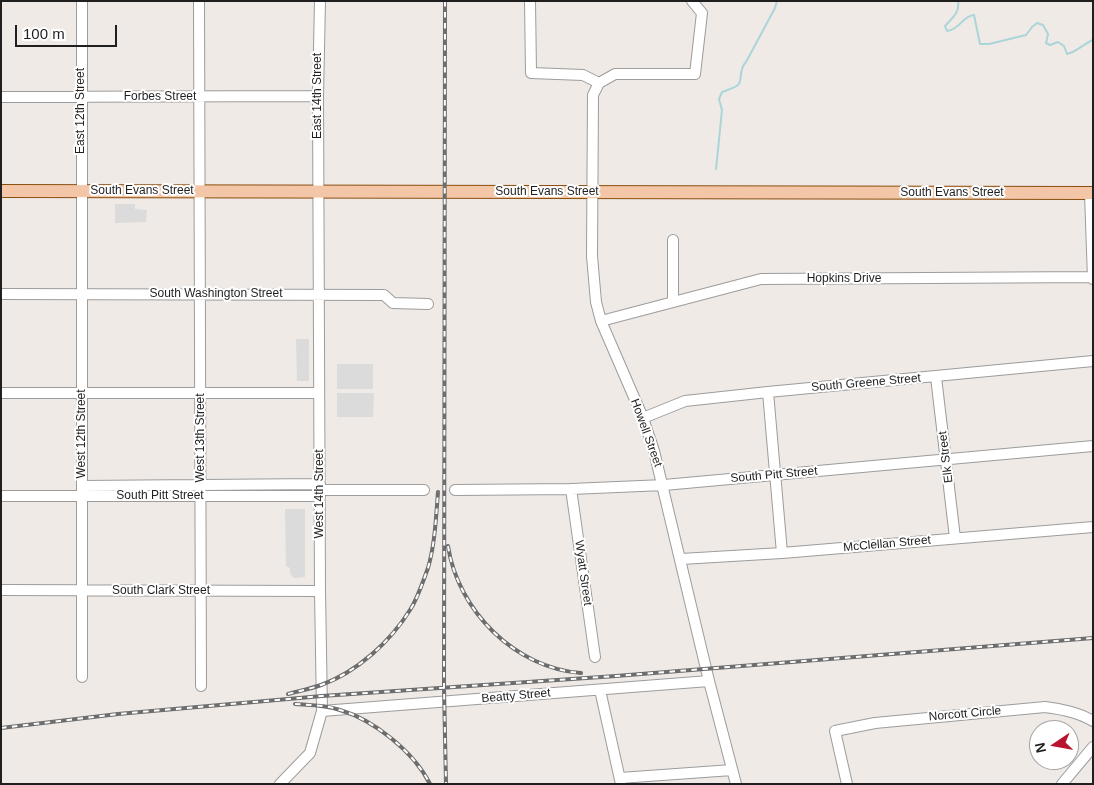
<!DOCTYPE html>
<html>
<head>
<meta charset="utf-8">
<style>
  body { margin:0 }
  #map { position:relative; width:1094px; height:785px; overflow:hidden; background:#efeae6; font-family:Helvetica,sans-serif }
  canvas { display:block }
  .frame { position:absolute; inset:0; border:2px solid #1f1f1f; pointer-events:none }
  .north { position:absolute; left:1029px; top:720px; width:50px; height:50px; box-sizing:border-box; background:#fff; border:1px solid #a5a5a5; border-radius:50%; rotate:258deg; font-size:14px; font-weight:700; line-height:20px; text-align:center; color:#1f1f1f }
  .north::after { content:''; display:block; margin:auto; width:18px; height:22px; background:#b9142e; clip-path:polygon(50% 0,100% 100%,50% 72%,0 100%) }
  .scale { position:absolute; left:15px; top:25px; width:102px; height:22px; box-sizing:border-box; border:2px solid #1f1f1f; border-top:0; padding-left:6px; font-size:15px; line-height:18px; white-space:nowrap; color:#1f1f1f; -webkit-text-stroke:4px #fff; paint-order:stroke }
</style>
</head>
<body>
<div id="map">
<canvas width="1094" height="785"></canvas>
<div class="frame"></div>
<div class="north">N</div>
<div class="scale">100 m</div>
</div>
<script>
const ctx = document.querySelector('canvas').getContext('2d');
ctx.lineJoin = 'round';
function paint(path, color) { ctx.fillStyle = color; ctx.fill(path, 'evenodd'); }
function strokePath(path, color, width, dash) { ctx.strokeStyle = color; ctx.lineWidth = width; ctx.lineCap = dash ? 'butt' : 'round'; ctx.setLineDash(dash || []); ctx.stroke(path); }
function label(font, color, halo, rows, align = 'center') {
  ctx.font = font + ' Helvetica,sans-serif'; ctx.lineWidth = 4; ctx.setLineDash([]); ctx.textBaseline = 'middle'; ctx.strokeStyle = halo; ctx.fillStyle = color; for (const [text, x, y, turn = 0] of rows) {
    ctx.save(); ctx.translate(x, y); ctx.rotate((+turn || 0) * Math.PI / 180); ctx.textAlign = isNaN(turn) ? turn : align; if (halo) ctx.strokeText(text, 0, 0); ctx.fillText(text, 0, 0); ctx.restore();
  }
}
paint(new Path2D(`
  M 115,204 L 135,204 L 135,209 L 147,210 L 146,222 L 115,223 Z
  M 296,339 L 309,339 L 309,381 L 297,381 Z
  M 337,364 L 373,364 L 373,389 L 337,389 Z
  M 337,393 L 374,393 L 373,417 L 337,417 Z
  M 285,509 L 305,509 L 305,577 L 294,578 L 290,574 L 290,568 L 286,566 Z`), '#dbdbdb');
strokePath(new Path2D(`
  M 958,1 C 960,13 952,18 945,26 L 947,31 C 961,29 962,16 974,15 L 980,44 L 989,44 L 1026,35 L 1032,27 L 1037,23 L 1043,25 L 1048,34 L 1046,43 L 1050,45 L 1058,42 L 1064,46 L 1067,54 C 1077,52 1083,44 1093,40
  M 716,169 L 722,110 L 719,99 L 722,92 C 727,90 734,88 738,85 C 743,80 738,70 746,62 L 775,8 L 777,1`), '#abd5d8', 2);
const minor = new Path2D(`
  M 82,1 L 82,677
  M 199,1 L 201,686
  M 530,1 L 531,73 L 583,75 L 599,83
  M 692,1 L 702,13 L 695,74 L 615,74 L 599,83 L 593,95 L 592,256 L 596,302 L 601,321 L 643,418 L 654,451 L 709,681 L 736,784
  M 1,97 L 318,96
  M 1090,193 L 1093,279
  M 1,294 L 384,295 L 393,303 L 428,304
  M 673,302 L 673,240
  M 601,321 L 761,279 L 1093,277
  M 936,377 L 955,538
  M 768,392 L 782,553
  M 1,393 L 319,393
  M 643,418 L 685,401 L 768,392 L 1093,361
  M 82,486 L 320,484
  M 571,489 L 595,657
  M 319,490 L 424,490
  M 455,490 L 571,489 L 664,485 L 1093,446
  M 1,496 L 320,496
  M 681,559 L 782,553 L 1093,527
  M 1,590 L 320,591
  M 600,690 L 621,784
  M 322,711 L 709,681
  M 620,778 L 732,770
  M 280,784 L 310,753 L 322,711 L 320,591 L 318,96 L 320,1
  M 847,784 L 835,731 L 875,723 L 1045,707 C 1062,709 1078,712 1093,721
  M 1062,784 L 1093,747`);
const major = new Path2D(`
  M 1,191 L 1093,193`);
strokePath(minor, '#9c9c9c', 12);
strokePath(major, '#8b4e0f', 14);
strokePath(minor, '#fff', 10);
strokePath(major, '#f3c6a7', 12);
const rail = new Path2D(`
  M 445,1 L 444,688 L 446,784
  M 448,546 C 458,611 515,668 581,673
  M 288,694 C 299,691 310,689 321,685 C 357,672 390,642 410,610 C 418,598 423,581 428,568 C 435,544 436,517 438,492
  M 295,704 C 310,705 326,705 340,710 C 374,720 414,752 430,784
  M 1,728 L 118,714 L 322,696 L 616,676 L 1093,638`);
strokePath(rail, '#6d6d6d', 4);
strokePath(rail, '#fff', 2, [5.5]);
label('12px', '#1f1f1f', '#fff', [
  ["East 14th Street",318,96,-90],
  ["Forbes Street",160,97],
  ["East 12th Street",81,111,-90],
  ["South Evans Street",142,191],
  ["South Evans Street",547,192],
  ["South Evans Street",952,193],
  ["Hopkins Drive",844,279],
  ["South Washington Street",216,294],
  ["South Greene Street",866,383,-5],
  ["Howell Street",646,433,70],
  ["West 12th Street",82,434,-90],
  ["West 13th Street",201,438,-90],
  ["Elk Street",946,457,-97],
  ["South Pitt Street",774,475,-5],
  ["West 14th Street",320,494,-90],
  ["South Pitt Street",160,496],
  ["McClellan Street",887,544,-5],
  ["Wyatt Street",583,573,82],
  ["South Clark Street",161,591],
  ["Beatty Street",516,696,-5],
  ["Norcott Circle",965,714,-5]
]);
</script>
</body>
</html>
